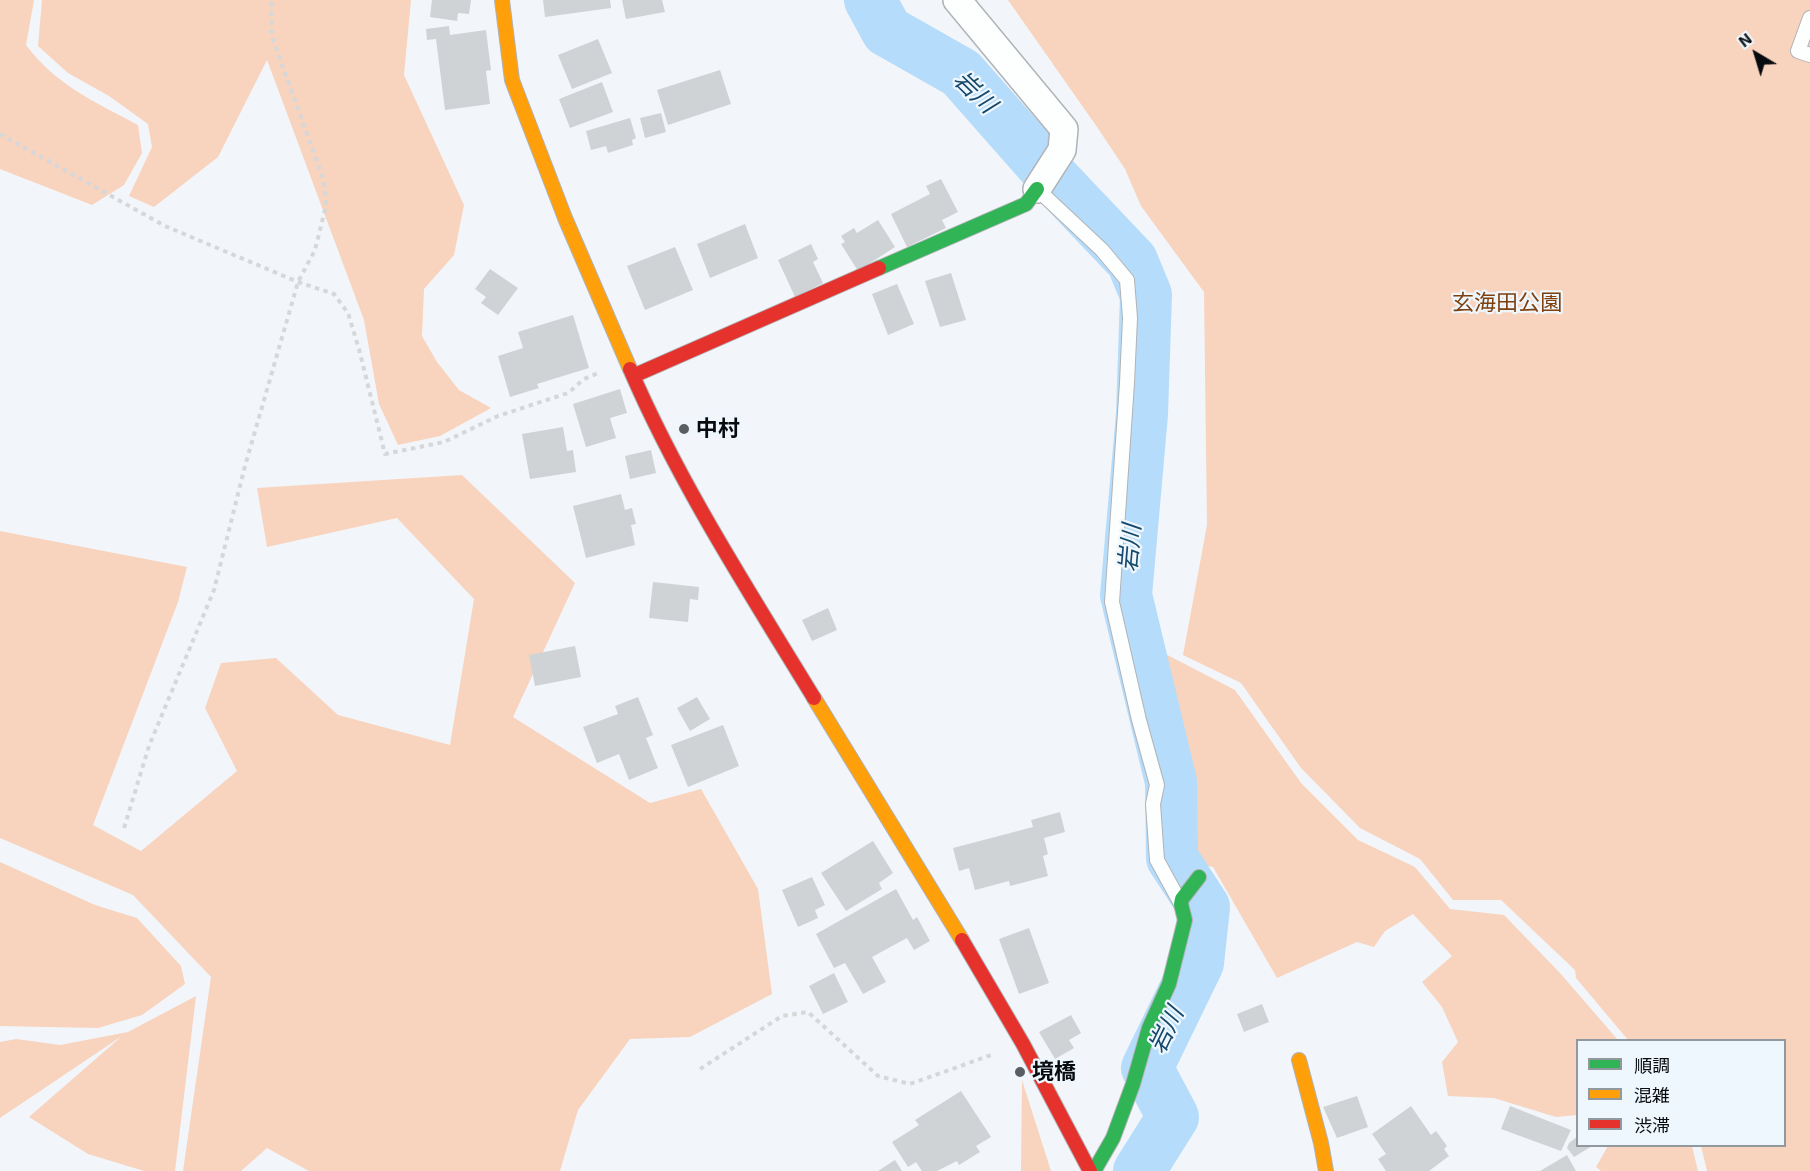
<!DOCTYPE html>
<html>
<head>
<meta charset="utf-8">
<style>
  body { margin:0 }
  #map { position:relative; width:1810px; height:1171px; overflow:hidden; background:#f2f6fa; font-family:"Exo 2","Noto Sans JP",sans-serif }
  canvas { display:block }
  .legend { position:absolute; left:1576px; top:1039px; width:210px; height:108px; box-sizing:border-box; background:#eef7fe; border:2px solid #92999e; margin:0; padding:8px 10px; list-style:none; font-size:18px; color:#090c0f }
  .legend li { display:flex; align-items:center; gap:12px; height:30px }
  .legend b { width:30px; border:2px solid #92999e }
  .north { position:absolute; left:1726px; top:24px; width:60px; height:60px; -webkit-text-stroke:4px #eef7fe; paint-order:stroke; rotate:322deg; font-size:16px; font-weight:700; line-height:24px; text-align:center; color:#090c0f }
  .north::after { content:''; display:block; margin:auto; width:21px; height:27px; background:#090c0f; clip-path:polygon(50% 0,100% 100%,50% 72%,0 100%) }
</style>
</head>
<body>
<div id="map">
<canvas width="1810" height="1171"></canvas>
<ul class="legend">
<li><b style="height:8px;background:#30b455"></b>順調</li>
<li><b style="height:8px;background:#ff9f0a"></b>混雑</li>
<li><b style="height:8px;background:#e5322d"></b>渋滞</li>
</ul>
<div class="north">N</div>
</div>
<script>
const ctx = document.querySelector('canvas').getContext('2d');
ctx.lineJoin = 'round';
function paint(path, color) { ctx.fillStyle = color; ctx.fill(path, 'evenodd'); }
function strokePath(path, color, width, dash) { ctx.strokeStyle = color; ctx.lineWidth = width; ctx.lineCap = dash ? 'butt' : 'round'; ctx.setLineDash(dash || []); ctx.stroke(path); }
function label(font, color, halo, rows, align = 'center') {
  ctx.font = font + ' "Exo 2","Noto Sans JP",sans-serif'; ctx.lineWidth = 4.5; ctx.setLineDash([]); ctx.textBaseline = 'middle'; ctx.strokeStyle = halo; ctx.fillStyle = color; for (const [text, x, y, turn = 0] of rows) {
    ctx.save(); ctx.translate(x, y); ctx.rotate((+turn || 0) * Math.PI / 180); ctx.textAlign = isNaN(turn) ? turn : align; if (halo) ctx.strokeText(text, 0, 0); ctx.fillText(text, 0, 0); ctx.restore();
  }
}
paint(new Path2D(`
  M 0,0 L 34,0 L 26,45 C 56,85 95,102 138,125 L 142,153 L 124,185 L 92,205 L 0,169 Z
  M 42,0 L 411,0 L 404,75 L 464,205 L 454,255 L 424,289 L 422,336 L 437,362 L 459,390 L 491,408 L 440,436 L 398,445 L 379,404 L 364,320 L 267,60 L 218,157 L 154,207 L 129,196 L 152,147 L 148,124 L 109,96 L 68,73 L 38,46 Z
  M 1008,0 L 1810,0 L 1810,1171 L 1707,1171 L 1701,1146 L 1784,1146 L 1784,1040 L 1628,1040 L 1576,978 L 1575,970 L 1501,900 L 1453,900 L 1420,859 L 1360,828 L 1301,768 L 1241,683 L 1183,655 L 1207,525 L 1204,292 L 1141,206 L 1125,169 L 1097,127 Z
  M 462,475 L 575,583 L 513,717 L 650,803 L 701,789 L 758,889 L 772,994 L 690,1037 L 630,1039 L 578,1110 L 560,1171 L 309,1171 L 267,1148 L 241,1171 L 183,1171 L 211,977 L 133,895 L 0,838 L 0,531 L 187,567 L 178,602 L 93,825 L 141,851 L 237,771 L 205,708 L 221,663 L 276,658 L 338,715 L 450,745 L 474,599 L 397,518 L 267,547 L 257,488 Z
  M 1152,647 L 1235,690 L 1301,783 L 1358,840 L 1415,867 L 1450,909 L 1504,915 L 1560,973 L 1618,1040 L 1578,1040 L 1577,1115 L 1556,1117 L 1494,1098 L 1448,1096 L 1442,1062 L 1458,1042 L 1442,1007 L 1422,982 L 1452,956 L 1413,914 L 1385,931 L 1374,947 L 1357,942 L 1277,978 L 1213,867 L 1192,863 L 1182,845 L 1183,772 Z
  M 0,862 L 95,905 L 137,918 L 181,966 L 185,984 L 142,1015 L 98,1028 L 0,1026 Z
  M 196,996 L 175,1171 L 144,1171 L 88,1154 L 29,1117 L 122,1036 L 0,1118 L 0,1042 L 16,1039 L 60,1045 L 128,1032 Z
  M 1022,1080 L 1051,1171 L 1021,1171 Z
  M 1608,1146 L 1692,1146 L 1698,1171 L 1601,1171 L 1596,1167 Z`), '#f8d3be');
paint(new Path2D(`
  M 865,0 L 884,0 L 898,24 L 949,55 L 967,69 L 1000,111 L 995,118 L 957,78 L 890,38 Z`), '#b6dcfb');
strokePath(new Path2D(`
  M 870,0 L 887,31 L 961,73 L 1057,182 L 1132,261 L 1146,295 L 1142,414 L 1126,595 L 1171,782 L 1172,858 L 1204,907 L 1198,963 L 1147,1068 L 1173,1117 L 1139,1171`), '#b6dcfb', 52);
paint(new Path2D(`
  M 432,0 L 471,0 L 469,14 L 458,13 L 457,21 L 430,17 Z
  M 543,0 L 610,0 L 611,8 L 545,17 Z
  M 622,0 L 662,0 L 665,12 L 626,19 Z
  M 449,26 L 450,35 L 486,30 L 491,70 L 486,71 L 490,104 L 445,110 L 436,39 L 427,40 L 426,29 Z
  M 598,39 L 612,73 L 572,89 L 558,55 Z
  M 720,70 L 731,104 L 668,125 L 657,90 Z
  M 602,82 L 613,112 L 570,128 L 559,99 Z
  M 661,113 L 666,132 L 645,138 L 640,118 Z
  M 630,118 L 636,138 L 632,140 L 633,145 L 608,153 L 606,146 L 591,150 L 586,131 Z
  M 941,179 L 958,212 L 942,220 L 946,228 L 907,247 L 891,214 L 930,194 L 926,186 Z
  M 878,220 L 895,247 L 858,271 L 841,244 L 845,242 L 841,236 L 854,228 L 857,233 Z
  M 745,224 L 758,258 L 710,278 L 697,244 Z
  M 811,244 L 818,259 L 813,262 L 823,283 L 795,297 L 778,260 Z
  M 675,247 L 693,290 L 645,310 L 627,266 Z
  M 490,269 L 518,288 L 498,315 L 481,303 L 486,297 L 475,289 Z
  M 951,273 L 966,320 L 940,327 L 925,281 Z
  M 897,284 L 914,324 L 888,335 L 872,294 Z
  M 573,315 L 589,368 L 537,384 L 539,388 L 510,397 L 498,356 L 523,348 L 518,332 Z
  M 620,389 L 627,413 L 610,418 L 616,438 L 586,447 L 573,404 Z
  M 563,427 L 567,451 L 573,450 L 576,472 L 530,479 L 522,434 Z
  M 651,450 L 656,473 L 630,479 L 625,456 Z
  M 621,494 L 625,510 L 632,508 L 636,524 L 631,525 L 635,545 L 586,558 L 573,506 Z
  M 653,582 L 699,587 L 698,600 L 690,599 L 688,622 L 649,618 Z
  M 828,608 L 837,630 L 812,641 L 802,620 Z
  M 575,646 L 581,677 L 535,686 L 529,655 Z
  M 638,697 L 653,735 L 646,738 L 658,768 L 629,780 L 619,754 L 597,763 L 583,727 L 618,714 L 615,706 Z
  M 697,697 L 710,719 L 690,731 L 677,708 Z
  M 723,725 L 739,766 L 688,787 L 671,745 Z
  M 1060,812 L 1065,832 L 1044,838 L 1048,854 L 1043,856 L 1048,876 L 1010,886 L 1009,881 L 975,890 L 969,868 L 959,871 L 953,848 L 1033,827 L 1031,820 Z
  M 873,841 L 893,873 L 879,883 L 882,889 L 846,911 L 821,873 Z
  M 812,877 L 825,905 L 815,910 L 818,918 L 798,927 L 782,890 Z
  M 896,889 L 913,920 L 917,917 L 930,941 L 914,950 L 907,938 L 872,957 L 886,982 L 863,994 L 845,963 L 834,968 L 816,934 Z
  M 1029,928 L 1049,983 L 1019,994 L 999,939 Z
  M 834,973 L 848,1002 L 823,1014 L 809,986 Z
  M 1262,1004 L 1269,1022 L 1244,1032 L 1237,1014 Z
  M 1071,1015 L 1081,1033 L 1069,1040 L 1074,1048 L 1055,1059 L 1039,1032 Z
  M 961,1091 L 991,1137 L 976,1146 L 980,1152 L 959,1165 L 957,1161 L 937,1171 L 922,1171 L 916,1162 L 908,1167 L 892,1142 L 919,1125 L 915,1120 Z
  M 1357,1096 L 1368,1127 L 1337,1138 L 1323,1107 Z
  M 1411,1106 L 1431,1135 L 1436,1131 L 1447,1146 L 1444,1149 L 1449,1156 L 1429,1171 L 1386,1171 L 1378,1159 L 1386,1154 L 1372,1134 Z
  M 1510,1106 L 1571,1130 L 1561,1151 L 1501,1129 Z
  M 1578,1136 L 1578,1146 L 1592,1146 L 1574,1157 L 1567,1148 L 1569,1143 Z
  M 1567,1155 L 1576,1171 L 1540,1171 Z
  M 895,1160 L 902,1171 L 878,1171 Z`), '#cfd3d6');
const lane = new Path2D(`
  M 1810,18 L 1798,51 L 1810,55
  M 1037,189 L 1102,250 L 1127,280 L 1130,318 L 1127,383 L 1112,602 L 1139,720 L 1157,785 L 1153,804 L 1157,860 L 1180,902`);
const street = new Path2D(`
  M 957,0 L 1064,129 L 1062,150 L 1037,189`);
const fast = new Path2D(`
  M 879,268 L 1026,204 L 1037,189
  M 1094,1171 L 1113,1138 L 1133,1084 L 1149,1028 L 1169,984 L 1185,920 L 1181,904 L 1182,899 L 1199,877`);
const slow = new Path2D(`
  M 502,0 L 512,80 L 565,218 L 630,369
  M 814,698 L 962,940
  M 1299,1060 L 1321,1143 L 1326,1171`);
const jam = new Path2D(`
  M 630,369 C 679,483 750,593 814,698
  M 633,376 L 879,268
  M 962,940 L 1023,1044 L 1090,1171`);
strokePath(lane, '#b0b3b7', 16);
strokePath(street, '#b0b3b7', 30);
strokePath(fast, '#b0b3b7', 16);
strokePath(slow, '#b0b3b7', 16);
strokePath(jam, '#b0b3b7', 16);
strokePath(new Path2D(`
  M 0,134 L 165,226 L 298,282 L 334,294 L 348,313 L 359,349 L 385,454 L 444,442 L 498,416 L 568,393 L 584,379 L 598,373
  M 124,828 L 149,746 L 214,590 L 245,466 L 298,282 L 315,250 L 326,206 L 324,181 L 272,37 L 271,10 L 272,0
  M 700,1069 L 782,1016 L 808,1012 L 878,1076 L 910,1084 L 994,1054`), '#d6d7d8', 4, [4.5, 4.5]);
strokePath(lane, '#fdfefe', 14);
strokePath(street, '#fdfefe', 27);
strokePath(fast, '#30b455', 14);
strokePath(slow, '#ff9f0a', 14);
strokePath(jam, '#e5322d', 14);
for (const [x, y, r, color] of [
  [684,429,6,"#5b5e61"],
  [1020,1072,6,"#5b5e61"]
]) { const dot = new Path2D(); dot.arc(x, y, r, 0, 2 * Math.PI); ctx.fillStyle = color; ctx.fill(dot); strokePath(dot, '#eef7fe', 2); }
label('22px', '#80400e', '#eef7fe', [
  ["玄海田公園",1507,303]
]);
label('bold 22px', '#090c0f', '#eef7fe', [
  ["中村",696,429],
  ["境橋",1032,1072]
], 'left');
label('italic 24px', '#16496c', '#eef7fe', [
  ["岩川",975,92,44],
  ["岩川",1130,548,-85],
  ["岩川",1166,1030,-64]
]);
</script>
</body>
</html>
